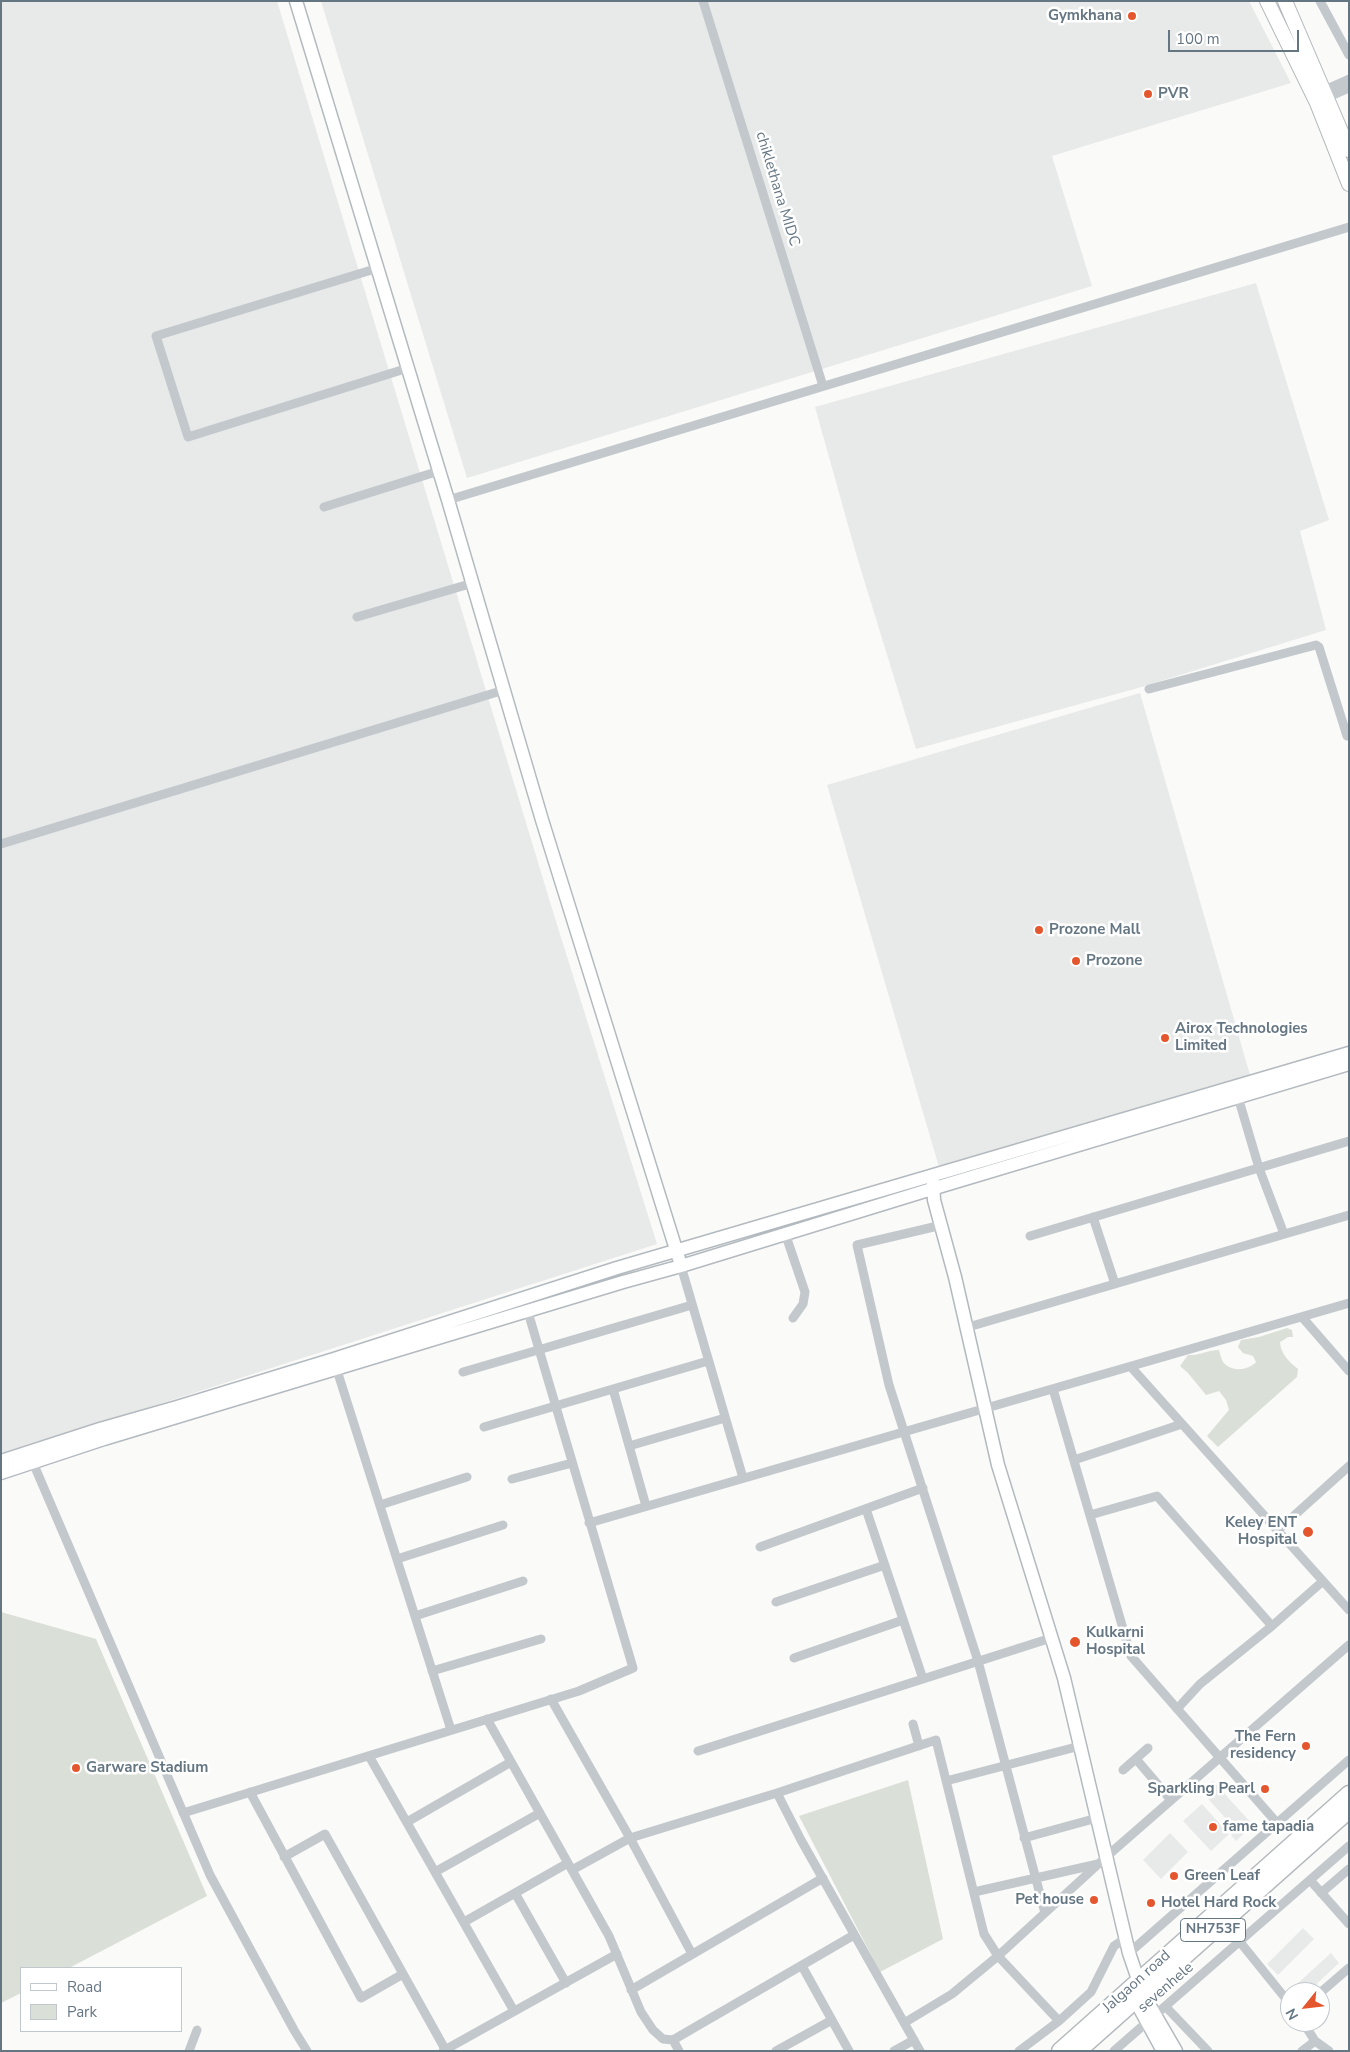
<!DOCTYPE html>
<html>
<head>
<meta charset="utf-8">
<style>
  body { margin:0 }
  #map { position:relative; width:1350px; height:2052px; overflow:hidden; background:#fafaf8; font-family:"Nunito Sans",sans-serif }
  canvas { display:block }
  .frame { position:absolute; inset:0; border:2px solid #657683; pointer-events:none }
  .legend { position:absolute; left:20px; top:1967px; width:162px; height:65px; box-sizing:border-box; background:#fff; border:1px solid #c1c8cd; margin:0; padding:6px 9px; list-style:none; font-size:15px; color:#657683 }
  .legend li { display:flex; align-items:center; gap:10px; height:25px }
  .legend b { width:25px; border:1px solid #c1c8cd }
  .north { position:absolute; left:1280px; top:1982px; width:50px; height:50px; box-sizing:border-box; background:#fff; border:1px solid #c1c8cd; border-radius:50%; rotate:241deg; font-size:14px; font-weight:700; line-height:20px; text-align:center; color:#657683 }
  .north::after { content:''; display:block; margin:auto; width:18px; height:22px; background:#e4572e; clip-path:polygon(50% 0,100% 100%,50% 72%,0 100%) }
  .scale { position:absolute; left:1168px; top:30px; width:131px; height:22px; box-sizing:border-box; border:2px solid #657683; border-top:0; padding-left:6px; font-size:15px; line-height:18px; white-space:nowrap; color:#657683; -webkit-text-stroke:4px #fff; paint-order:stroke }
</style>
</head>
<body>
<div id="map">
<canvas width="1350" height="2052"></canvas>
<div class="frame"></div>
<ul class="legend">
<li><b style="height:6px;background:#fff"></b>Road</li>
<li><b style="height:14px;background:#dadfd7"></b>Park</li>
</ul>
<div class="north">N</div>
<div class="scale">100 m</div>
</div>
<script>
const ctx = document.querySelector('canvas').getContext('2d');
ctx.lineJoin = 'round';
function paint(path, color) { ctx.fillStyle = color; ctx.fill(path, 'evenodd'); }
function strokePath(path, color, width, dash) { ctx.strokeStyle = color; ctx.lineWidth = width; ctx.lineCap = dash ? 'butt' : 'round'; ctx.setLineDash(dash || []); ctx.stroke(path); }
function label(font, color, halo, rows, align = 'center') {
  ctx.font = font + ' "Nunito Sans",sans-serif'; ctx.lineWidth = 5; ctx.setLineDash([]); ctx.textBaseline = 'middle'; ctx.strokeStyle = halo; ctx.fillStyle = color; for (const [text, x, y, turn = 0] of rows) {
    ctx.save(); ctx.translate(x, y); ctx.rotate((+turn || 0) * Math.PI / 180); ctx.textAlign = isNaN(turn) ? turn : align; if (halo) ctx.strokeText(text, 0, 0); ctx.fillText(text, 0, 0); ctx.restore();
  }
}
paint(new Path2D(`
  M 1,1 L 277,1 L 554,915 L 657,1244 L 1,1455 Z
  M 321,1 L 1249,1 L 1291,83 L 1052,156 L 1092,286 L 467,478 Z
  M 1256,283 L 1329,520 L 1300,531 L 1326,630 L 1138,688 L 916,749 L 857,557 L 815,407 Z
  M 1140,693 L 1250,1075 L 939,1167 L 827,785 Z
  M 1213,1781 L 1253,1825 L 1236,1841 L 1231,1835 L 1236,1830 L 1201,1791 Z
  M 1202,1804 L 1229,1834 L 1211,1851 L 1183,1821 Z
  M 1170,1833 L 1188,1852 L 1161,1879 L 1143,1860 Z
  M 1303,1928 L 1314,1939 L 1278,1975 L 1267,1964 Z
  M 1331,1953 L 1339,1963 L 1308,1992 L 1290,1992 L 1290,1998 L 1286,1994 Z`), '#e8e9e9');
paint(new Path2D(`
  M 1287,1328 L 1292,1330 L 1293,1337 L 1288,1337 L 1280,1342 C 1280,1353 1290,1363 1298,1369 L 1297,1377 L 1218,1447 L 1207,1436 L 1229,1410 L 1226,1400 L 1219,1391 L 1206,1395 L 1188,1373 L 1180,1366 L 1188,1355 C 1199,1356 1208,1350 1219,1350 C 1220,1353 1221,1359 1223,1362 C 1231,1372 1248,1371 1256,1362 L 1253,1356 L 1243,1353 L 1238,1347 L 1241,1340 L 1259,1337 Z
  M 1,1612 L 96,1639 L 207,1896 L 69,1968 L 21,1968 L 21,1993 L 1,2003 Z
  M 908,1780 L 943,1939 L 880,1972 L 799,1816 Z`), '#dadfd7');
const secondary = new Path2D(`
  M 296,1 L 448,500 L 542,820 L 679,1259
  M 933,1182 L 934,1200 L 955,1277 L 998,1465 L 1064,1678 L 1129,1953 L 1143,1994 L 1176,2051
  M 1,1461 L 100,1429 L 177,1407 L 334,1359 L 617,1268 L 1349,1053
  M 1,1473 L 104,1439 L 623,1282 L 681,1266 L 935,1188 L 1349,1064
  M 1136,1993 L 1135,2000 L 1163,2051`);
const primary = new Path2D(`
  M 1267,1 L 1317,103 L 1349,184
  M 1285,1 L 1349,150`);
const highway = new Path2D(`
  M 1060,2051 L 1349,1794
  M 1078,2051 L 1349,1810`);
strokePath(secondary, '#b3babf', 15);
strokePath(primary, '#b5babe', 16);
strokePath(highway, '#b4b9bd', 19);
strokePath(new Path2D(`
  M 703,1 L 823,386
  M 1320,1 L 1349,55
  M 1320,92 L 1349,79
  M 1324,99 L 1349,88
  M 378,268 L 156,336 L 188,437 L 408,368
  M 448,500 L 1349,227
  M 324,507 L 439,471
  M 357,617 L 473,583
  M 1149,689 L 1316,645 L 1319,647 L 1347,736
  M 1,844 L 504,690
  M 1238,1097 L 1259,1168 L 1284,1234
  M 1093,1217 L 1115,1284
  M 942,1225 L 857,1245 L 889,1385 L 978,1661 L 1045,1913
  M 785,1233 L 805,1292 L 803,1304 L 793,1318
  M 1030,1236 L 1349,1141
  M 681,1266 L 743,1478
  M 1302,1317 L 1349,1371
  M 965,1328 L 1349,1215
  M 335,1364 L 451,1730
  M 1131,1367 L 1349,1610
  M 463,1372 L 692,1305
  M 613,1389 L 646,1506
  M 1053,1389 L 1131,1656 L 1277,1823
  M 484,1427 L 708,1361
  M 629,1446 L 725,1418
  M 31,1458 L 210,1875 L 294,2030 L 307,2051
  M 1074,1460 L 1182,1424
  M 512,1479 L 572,1463
  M 380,1505 L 467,1477
  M 866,1509 L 923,1679
  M 1090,1515 L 1157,1496 L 1272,1626
  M 589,1523 L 1349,1303
  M 1277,1531 L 1349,1466
  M 760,1547 L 923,1488
  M 397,1559 L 503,1525
  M 776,1602 L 885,1565
  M 415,1616 L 523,1581
  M 794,1658 L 903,1620
  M 432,1671 L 541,1639
  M 551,1699 L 630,1838 L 692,1954
  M 1177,1709 L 1200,1684 L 1272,1626 L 1323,1581
  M 487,1719 L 609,1936 L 641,2012 L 653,2030 L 663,2039 L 673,2040 L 679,2051
  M 913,1724 L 919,1746
  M 698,1751 L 1051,1638
  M 369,1756 L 514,2011
  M 1136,1759 L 1171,1800
  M 1123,1770 L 1148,1748
  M 946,1781 L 1080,1746
  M 250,1792 L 361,1998 L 403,1974
  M 777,1793 L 801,1840 L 920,2051
  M 183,1813 L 579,1691 L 633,1668 L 528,1312
  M 407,1822 L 511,1762
  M 1024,1838 L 1097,1818
  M 284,1857 L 325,1834 L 445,2049
  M 572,1870 L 630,1838 L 777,1793 L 936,1740 L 984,1934 L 998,1956 L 1059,2021
  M 435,1872 L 540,1813
  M 1310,1880 L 1349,1924
  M 974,1892 L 1098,1864
  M 515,1893 L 566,1983
  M 1321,1893 L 1349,1869
  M 464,1922 L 568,1863
  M 1240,1942 L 1290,2004
  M 1129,1953 L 1349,1760
  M 802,1966 L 849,2051
  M 631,1990 L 823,1878
  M 1320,1993 L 1349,1968
  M 1166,2007 L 1208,2051
  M 1303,2022 L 1315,2041
  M 904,2023 L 952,1994 L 998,1956 L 1106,1857 L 1349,1645
  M 673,2040 L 854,1935
  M 189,2051 L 197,2030
  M 443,2051 L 617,1954
  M 776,2051 L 832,2020
  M 894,2051 L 914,2040
  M 1019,2051 L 1059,2021 L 1091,1992 L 1114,1946 L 1126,1938
  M 1114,2051 L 1349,1846
  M 1302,2051 L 1315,2041 L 1329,2051`), '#c3c8cc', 9);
strokePath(secondary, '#fff', 12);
strokePath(primary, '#fff', 14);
strokePath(highway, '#fff', 16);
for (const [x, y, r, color] of [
  [1132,16,5,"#e4572e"],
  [1148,94,5,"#e4572e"],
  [1039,930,5,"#e4572e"],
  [1076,961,5,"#e4572e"],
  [1165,1038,5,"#e4572e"],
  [1308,1532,6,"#e4572e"],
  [1075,1642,6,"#e4572e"],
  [1306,1746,5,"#e4572e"],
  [76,1768,5,"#e4572e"],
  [1265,1789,5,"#e4572e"],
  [1213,1827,5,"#e4572e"],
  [1174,1876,5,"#e4572e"],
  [1094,1900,5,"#e4572e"],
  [1151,1903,5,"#e4572e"]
]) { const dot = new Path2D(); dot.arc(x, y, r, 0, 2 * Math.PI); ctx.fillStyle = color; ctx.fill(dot); strokePath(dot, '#fff', 2); }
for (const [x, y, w] of [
  [1213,1930,65]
]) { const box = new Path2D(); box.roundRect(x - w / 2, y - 11.5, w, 23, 4); ctx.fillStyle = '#fff'; ctx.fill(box); strokePath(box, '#657683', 1); }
label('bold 14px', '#657683', null, [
  ["NH753F",1213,1930]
]);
label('bold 15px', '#657683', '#fff', [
  ["Gymkhana",1122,16,"right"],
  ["PVR",1158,94],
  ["Prozone Mall",1049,930],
  ["Prozone",1086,961],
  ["Airox Technologies",1175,1029],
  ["Limited",1175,1046],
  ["Keley ENT",1297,1523,"right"],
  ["Hospital",1297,1540,"right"],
  ["Kulkarni",1086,1633],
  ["Hospital",1086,1650],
  ["The Fern",1296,1737,"right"],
  ["residency",1296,1754,"right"],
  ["Garware Stadium",86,1768],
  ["Sparkling Pearl",1255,1789,"right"],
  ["fame tapadia",1223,1827],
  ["Green Leaf",1184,1876],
  ["Pet house",1084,1900,"right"],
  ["Hotel Hard Rock",1161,1903]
], 'left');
label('15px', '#657683', '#fff', [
  ["chiklethana MIDC",777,189,73],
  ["Jalgaon road",1137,1982,-42],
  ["sevenhele",1166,1988,-41]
]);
</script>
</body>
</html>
